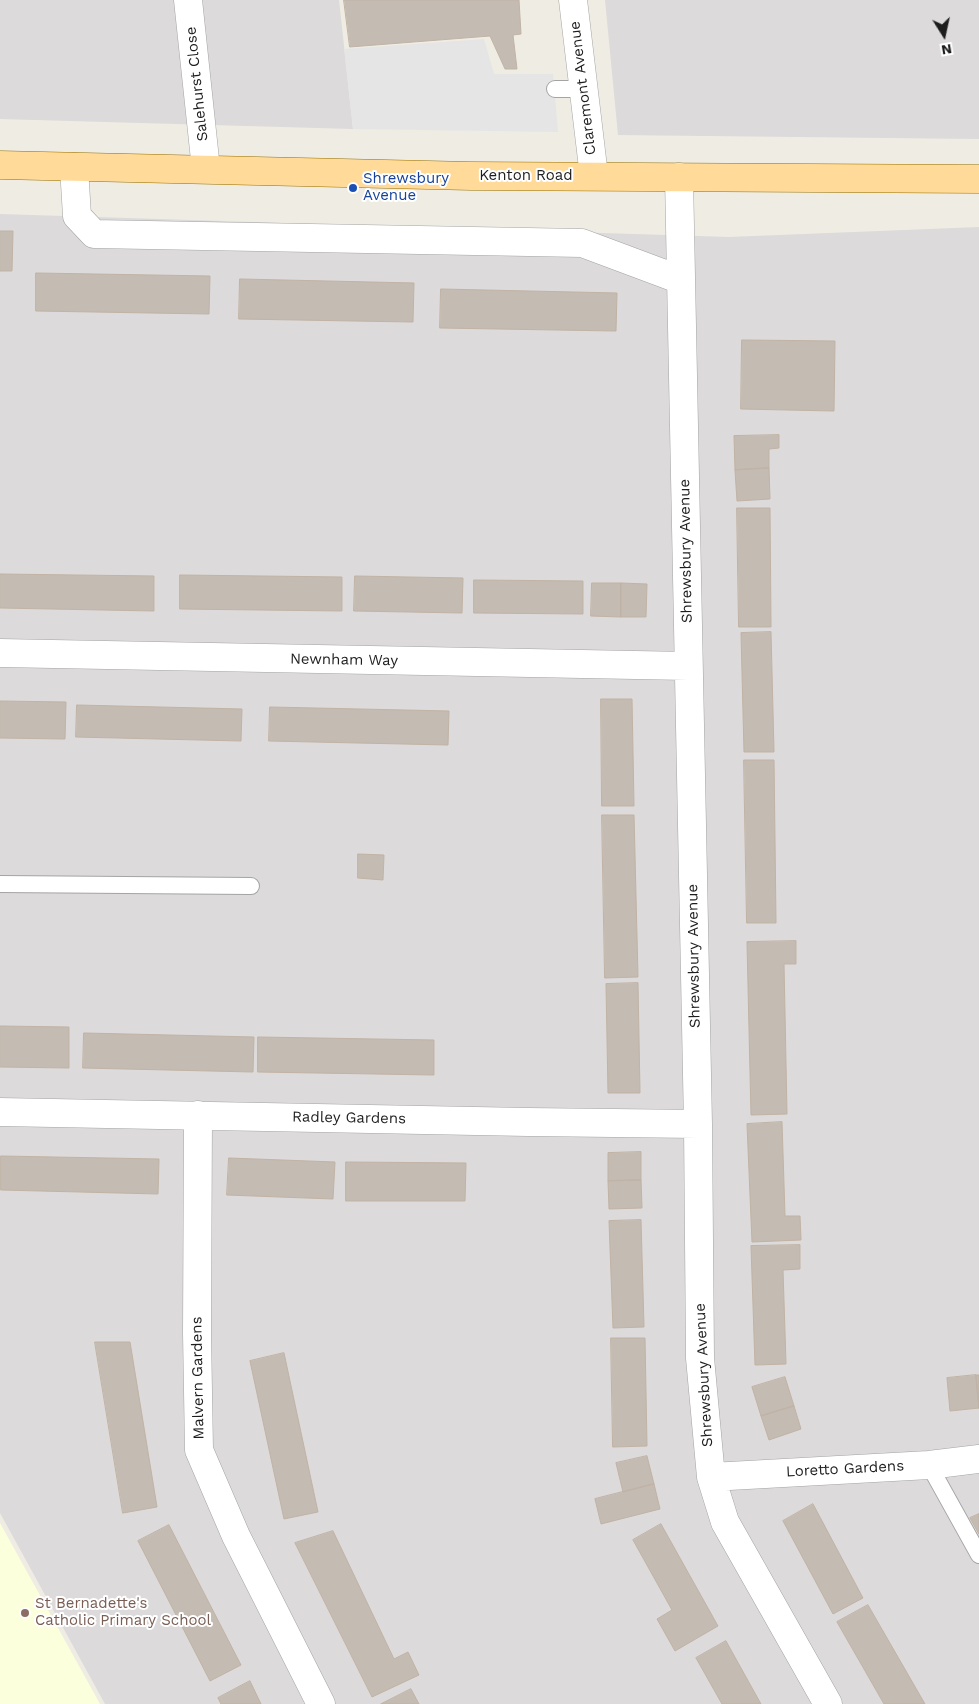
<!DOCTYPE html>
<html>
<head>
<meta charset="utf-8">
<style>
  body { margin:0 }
  #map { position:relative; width:979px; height:1704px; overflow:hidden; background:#efece3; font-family:"Work Sans",sans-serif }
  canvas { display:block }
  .north { position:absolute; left:919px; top:10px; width:50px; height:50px; -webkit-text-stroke:4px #fff; paint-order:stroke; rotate:170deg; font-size:14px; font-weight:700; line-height:20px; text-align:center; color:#1d1d1d }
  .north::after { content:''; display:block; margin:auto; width:18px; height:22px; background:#1d1d1d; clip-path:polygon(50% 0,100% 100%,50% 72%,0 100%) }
</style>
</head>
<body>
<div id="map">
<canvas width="979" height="1704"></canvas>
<div class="north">N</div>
</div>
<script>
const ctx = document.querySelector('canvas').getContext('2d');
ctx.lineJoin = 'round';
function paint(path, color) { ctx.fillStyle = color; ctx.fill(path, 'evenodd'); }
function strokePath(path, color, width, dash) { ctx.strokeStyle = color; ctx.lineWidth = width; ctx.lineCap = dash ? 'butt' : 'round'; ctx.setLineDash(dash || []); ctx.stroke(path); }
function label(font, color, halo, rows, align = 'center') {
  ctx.font = font + ' "Work Sans",sans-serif'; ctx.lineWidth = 4; ctx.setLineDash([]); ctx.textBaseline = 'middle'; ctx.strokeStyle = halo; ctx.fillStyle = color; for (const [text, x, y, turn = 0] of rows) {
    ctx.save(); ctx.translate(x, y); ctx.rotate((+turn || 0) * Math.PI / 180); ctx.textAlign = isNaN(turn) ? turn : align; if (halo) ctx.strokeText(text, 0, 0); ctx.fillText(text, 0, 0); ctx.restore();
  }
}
paint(new Path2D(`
  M 0,0 L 339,0 L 353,129 L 0,119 Z
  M 605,0 L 979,0 L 979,139 L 618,135 Z
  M 0,214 L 729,237 L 979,227 L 979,1704 L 105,1704 L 0,1513 Z`), '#dcdada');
paint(new Path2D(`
  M 0,1523 L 100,1704 L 0,1704 Z`), '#fcffdc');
paint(new Path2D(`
  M 484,39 L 494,74 L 553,74 L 558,132 L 353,129 L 344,49 Z`), '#e5e5e5');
const building = new Path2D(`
  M 344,0 L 519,0 L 521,34 L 513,35 L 517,69 L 505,69 L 490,36 L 350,47 Z
  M 0,231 L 13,231 L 12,271 L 0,271 Z
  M 36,273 L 210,276 L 209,314 L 36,311 Z
  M 240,279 L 414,283 L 413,322 L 239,319 Z
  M 441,289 L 617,293 L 616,331 L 440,328 Z
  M 742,340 L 835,341 L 834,411 L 741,409 Z
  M 779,435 L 779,448 L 769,449 L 769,468 L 735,470 L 734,436 Z
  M 769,468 L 770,499 L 737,501 L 735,470 Z
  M 737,508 L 770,508 L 771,627 L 739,627 Z
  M 0,574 L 154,576 L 154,611 L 0,608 Z
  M 180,575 L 342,577 L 342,611 L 180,609 Z
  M 355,576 L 463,578 L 462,613 L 354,611 Z
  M 474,580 L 583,581 L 583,614 L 474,613 Z
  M 592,583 L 621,583 L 621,617 L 591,616 Z
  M 621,583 L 647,584 L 646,617 L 621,617 Z
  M 771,632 L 774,752 L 744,752 L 741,633 Z
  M 601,699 L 632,699 L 634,806 L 602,806 Z
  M 0,701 L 66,702 L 65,739 L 0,738 Z
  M 77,705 L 242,709 L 241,741 L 76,737 Z
  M 270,707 L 449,711 L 448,745 L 269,741 Z
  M 744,760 L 774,760 L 776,923 L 747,923 Z
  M 602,815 L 634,815 L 638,977 L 605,978 Z
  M 358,854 L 384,855 L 383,880 L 358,878 Z
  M 796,941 L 796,964 L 784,964 L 787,1114 L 751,1115 L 747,942 Z
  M 638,983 L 640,1093 L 608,1093 L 606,984 Z
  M 0,1026 L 69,1027 L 69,1068 L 0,1067 Z
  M 84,1033 L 254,1037 L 253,1072 L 83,1068 Z
  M 258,1037 L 434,1040 L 434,1075 L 258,1072 Z
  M 782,1122 L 785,1216 L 800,1216 L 801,1240 L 752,1242 L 747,1124 Z
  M 641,1152 L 641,1180 L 608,1181 L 608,1153 Z
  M 1,1156 L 159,1159 L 158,1194 L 1,1190 Z
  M 229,1158 L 335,1162 L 333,1199 L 227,1195 Z
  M 346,1162 L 466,1163 L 465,1201 L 346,1201 Z
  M 641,1180 L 642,1208 L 609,1209 L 608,1181 Z
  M 641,1220 L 644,1327 L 613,1328 L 609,1221 Z
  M 800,1245 L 800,1269 L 783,1270 L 786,1364 L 755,1365 L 751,1246 Z
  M 611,1338 L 645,1338 L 647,1446 L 613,1447 Z
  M 95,1342 L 130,1342 L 157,1507 L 123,1513 Z
  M 284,1353 L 318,1512 L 284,1519 L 250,1361 Z
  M 976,1375 L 979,1408 L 950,1411 L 947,1378 Z
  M 976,1375 L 979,1375 L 979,1408 Z
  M 785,1377 L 794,1406 L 761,1416 L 752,1387 Z
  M 794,1406 L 801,1429 L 769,1440 L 761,1416 Z
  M 647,1456 L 654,1484 L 623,1492 L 616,1463 Z
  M 654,1484 L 660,1509 L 601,1524 L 595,1499 Z
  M 813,1504 L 863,1598 L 833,1614 L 783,1521 Z
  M 979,1514 L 979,1534 L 970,1518 Z
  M 661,1524 L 718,1626 L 675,1651 L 657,1619 L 672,1610 L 633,1540 Z
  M 169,1525 L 241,1665 L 210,1681 L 138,1541 Z
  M 333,1531 L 394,1659 L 408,1652 L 419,1675 L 372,1697 L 295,1543 Z
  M 868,1605 L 925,1704 L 884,1704 L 837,1622 Z
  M 726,1641 L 761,1704 L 722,1704 L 696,1658 Z
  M 250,1681 L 261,1704 L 221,1704 L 218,1698 Z
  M 411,1689 L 419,1704 L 381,1704 Z`);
paint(building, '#c4bbb2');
strokePath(building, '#c1b3a5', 1);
const lane = new Path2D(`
  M 555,89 L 584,89
  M 0,884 L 251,886
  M 929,1465 L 979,1555`);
const street = new Path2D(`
  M 188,0 L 206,169
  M 573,0 L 594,176
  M 74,167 L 77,216 L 94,234 L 582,243 L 681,280
  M 679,177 L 698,1124 L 700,1358 L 711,1477 L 725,1522 L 828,1704
  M 0,653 L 688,666
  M 0,1112 L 528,1122 L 698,1124
  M 198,1115 L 197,1333 L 199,1450 L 236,1536 L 321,1704
  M 711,1477 L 929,1465 L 979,1459`);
const primary = new Path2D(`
  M 0,165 L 471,176 L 979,179`);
strokePath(lane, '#a4a4a4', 18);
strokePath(street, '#a4a4a4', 29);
strokePath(primary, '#977100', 29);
strokePath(lane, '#fff', 16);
strokePath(street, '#fff', 28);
strokePath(primary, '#ffda98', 28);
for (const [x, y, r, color] of [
  [353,188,5,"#1a4fb4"],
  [25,1613,5,"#8d6e63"]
]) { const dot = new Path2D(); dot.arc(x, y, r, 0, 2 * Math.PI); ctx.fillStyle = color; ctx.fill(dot); strokePath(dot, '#fff', 2); }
label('15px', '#1d1d1d', '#fff', [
  ["Salehurst Close",197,84,-96],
  ["Claremont Avenue",583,88,-97],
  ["Kenton Road",526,176],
  ["Shrewsbury Avenue",686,551,-91],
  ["Newnham Way",344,660,1],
  ["Shrewsbury Avenue",694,956,-91],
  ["Radley Gardens",349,1118,1],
  ["Shrewsbury Avenue",704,1375,-93],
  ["Malvern Gardens",198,1378,-91],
  ["Loretto Gardens",845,1469,-3]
]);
label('15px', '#164399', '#fff', [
  ["Shrewsbury",363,179],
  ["Avenue",363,196]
], 'left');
label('15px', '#785e54', '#fff', [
  ["St Bernadette's",35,1604],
  ["Catholic Primary School",35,1621]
], 'left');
</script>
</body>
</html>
